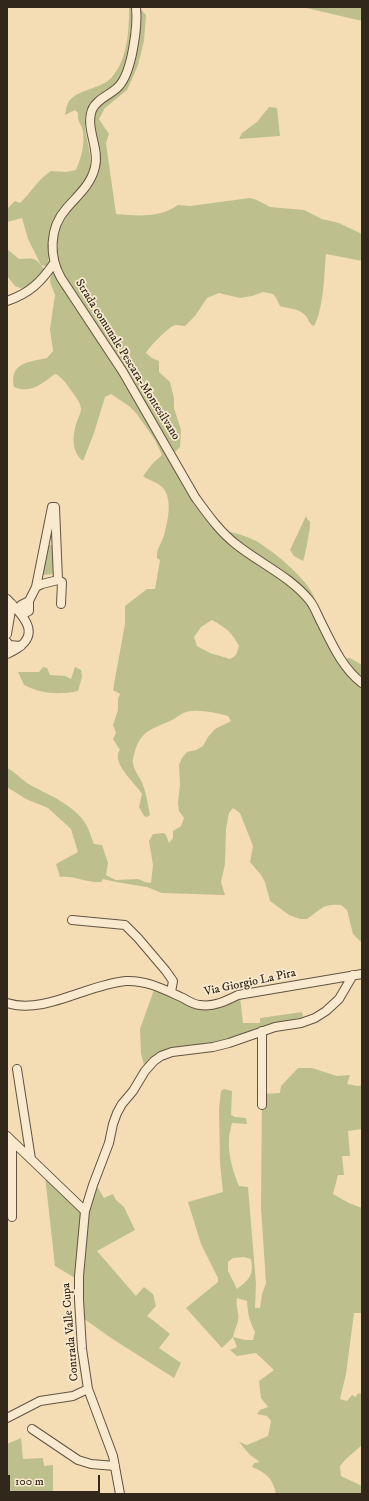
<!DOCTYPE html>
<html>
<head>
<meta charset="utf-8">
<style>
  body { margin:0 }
  #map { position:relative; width:369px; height:1501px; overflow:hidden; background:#f4ddb5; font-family:"IM FELL DW Pica",serif }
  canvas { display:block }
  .frame { position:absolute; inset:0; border:8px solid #31271a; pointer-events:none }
  .scale { position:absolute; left:8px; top:1475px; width:92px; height:18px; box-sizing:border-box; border:2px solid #31271a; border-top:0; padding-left:5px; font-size:12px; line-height:14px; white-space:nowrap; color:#31271a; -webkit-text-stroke:3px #f8e9cf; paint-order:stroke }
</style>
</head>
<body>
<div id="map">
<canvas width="369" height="1501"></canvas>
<div class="frame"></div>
<div class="scale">100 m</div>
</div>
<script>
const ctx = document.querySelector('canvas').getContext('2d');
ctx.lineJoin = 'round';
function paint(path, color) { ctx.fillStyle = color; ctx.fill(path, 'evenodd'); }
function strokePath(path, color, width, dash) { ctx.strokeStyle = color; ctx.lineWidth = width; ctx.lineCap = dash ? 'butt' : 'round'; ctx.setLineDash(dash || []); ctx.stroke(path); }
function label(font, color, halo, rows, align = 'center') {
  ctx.font = font + ' "IM FELL DW Pica",serif'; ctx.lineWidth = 3.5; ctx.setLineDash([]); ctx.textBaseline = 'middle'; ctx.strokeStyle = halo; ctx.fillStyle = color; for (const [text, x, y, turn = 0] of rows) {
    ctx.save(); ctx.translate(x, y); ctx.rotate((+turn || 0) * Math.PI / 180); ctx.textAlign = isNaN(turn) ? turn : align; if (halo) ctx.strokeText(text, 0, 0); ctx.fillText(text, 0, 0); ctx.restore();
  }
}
paint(new Path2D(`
  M 129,7 L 138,7 L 146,15 L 144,41 L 138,65 L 133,77 L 127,90 L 105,108 L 99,119 L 109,134 L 106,143 L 116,214 C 138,216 160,218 178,205 L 190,206 L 250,198 L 257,200 L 270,207 L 304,210 L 322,219 L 339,223 L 362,234 L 362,261 L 326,254 C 324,275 324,308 314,326 C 309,324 309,320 306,316 C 299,308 289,309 280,306 L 276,298 L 273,294 L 263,292 L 252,296 L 240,298 L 219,293 L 207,298 L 195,316 L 185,326 C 181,326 176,324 173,326 C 168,328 147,349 146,353 L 152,358 L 159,361 L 159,372 L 170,382 L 174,398 L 174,408 L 181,430 L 180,447 L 175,452 L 172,466 L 193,503 L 212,528 C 227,531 242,534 256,541 C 273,551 314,583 316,604 C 317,608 315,614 314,619 L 339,659 L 350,658 L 362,665 L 362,943 L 353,934 L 347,910 L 341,905 C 322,904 322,909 307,919 L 300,919 L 289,915 L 270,901 L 265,882 L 261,875 L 250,862 L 253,846 L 240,813 L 233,808 L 229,813 L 226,829 L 225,864 L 221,882 L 225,895 L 162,893 L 147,887 L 116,882 L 103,879 L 101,882 C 86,883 74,875 60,877 L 56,864 L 78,852 L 71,829 L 48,808 L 26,799 L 7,787 L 7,768 C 15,772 20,778 27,783 C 47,795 75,804 87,826 C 90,832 91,838 94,844 L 102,845 L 108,863 L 106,875 L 116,880 L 138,879 L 145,882 L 151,883 L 153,865 L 149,841 L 153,834 L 164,833 L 166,835 L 169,843 L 173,838 L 173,831 L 181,826 L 184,818 L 179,811 L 178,803 L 180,784 L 179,765 L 182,758 L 187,752 L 196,750 L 203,746 L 208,737 L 215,729 L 231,721 L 228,716 C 216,713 203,710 192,711 C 183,711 177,718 170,721 C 152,729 141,731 135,751 C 134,755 132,760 133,763 C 134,772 142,779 144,788 C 147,797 148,806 150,815 L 147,817 L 144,816 L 139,807 L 142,794 C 136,784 110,762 120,750 L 113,739 L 116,733 L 113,725 L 118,710 L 118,699 L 120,694 L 113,690 L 125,624 L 125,606 L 147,589 L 155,589 L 160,560 L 157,558 C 156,549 162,543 164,535 C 168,522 173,497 162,487 C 156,481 149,481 143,476 L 153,463 L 162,455 L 155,440 L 136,413 L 129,406 L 111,394 L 105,397 L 94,433 L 83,461 C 70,450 73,434 77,421 C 79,417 81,412 81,408 C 80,401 74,395 70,389 C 66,383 62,377 55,374 C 41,384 31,394 14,387 C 9,363 28,362 47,358 L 53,351 L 50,329 L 55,295 L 50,282 L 51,272 L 59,225 L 65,215 L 93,182 L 92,116 L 96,107 L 111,95 L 126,67 C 122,74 118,81 112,87 C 103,95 93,99 88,110 C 79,129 94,151 90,170 C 87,181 80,187 72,195 C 50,219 46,232 49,264 L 48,267 L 41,265 L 28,239 L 22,218 L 7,222 L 7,209 L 15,201 L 20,203 C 31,193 38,179 51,171 L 66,172 L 76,170 C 81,158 85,145 83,132 C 82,124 77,123 78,113 L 75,110 L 65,115 C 66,111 66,107 68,103 C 75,89 101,90 112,77 C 128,58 129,31 129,7 ZM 212,620 C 226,628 232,632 239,646 L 236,655 L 230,659 L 210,653 L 197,646 L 194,637 L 201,627 Z
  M 302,7 L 362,7 L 362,21 Z
  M 269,107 L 277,108 L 280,136 L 239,139 L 242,133 L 257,122 Z
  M 7,249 L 19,259 C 37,258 34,257 46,271 L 28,287 L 20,288 L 15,286 L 7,276 Z
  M 306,516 C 306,517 309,521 310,522 C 311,525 305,558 303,561 L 294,556 L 290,550 Z
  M 48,545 L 53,545 L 53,574 L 43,575 Z
  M 43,667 L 47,668 L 50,675 L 65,676 L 71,679 L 75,667 L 81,670 L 82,677 L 78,691 C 59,695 42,694 24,685 L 18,672 L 39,672 Z
  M 155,987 L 199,1007 L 240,997 L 243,1023 L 260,1023 L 260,1018 L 302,1012 L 303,1017 L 245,1033 L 228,1040 L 206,1043 L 163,1052 L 152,1057 L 144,1065 L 141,1053 L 140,1029 Z
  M 298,1068 L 312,1068 L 337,1076 L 350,1075 L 347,1084 L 358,1086 L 362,1085 L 362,1129 L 348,1131 L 350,1156 L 342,1156 L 344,1175 L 338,1175 L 333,1194 L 349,1203 L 362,1208 L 362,1313 L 354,1313 L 346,1374 L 340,1399 L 347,1401 L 352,1395 L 356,1397 L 357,1394 L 362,1393 L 362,1445 L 346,1459 L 340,1466 L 341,1476 L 362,1486 L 362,1494 L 276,1494 C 273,1478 266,1473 252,1467 L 254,1463 L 260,1462 L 250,1455 L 239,1442 L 247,1445 L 268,1436 L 271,1421 L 267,1416 L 257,1414 L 260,1410 L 268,1407 L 261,1398 L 259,1381 L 274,1370 L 256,1353 L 237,1356 L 230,1350 L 237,1347 L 233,1337 L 222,1348 L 186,1308 L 218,1282 L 218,1278 L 201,1244 L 188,1202 L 223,1192 L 220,1163 L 219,1109 L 221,1091 L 224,1089 L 232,1091 L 231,1115 L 235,1117 L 246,1118 L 247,1124 L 232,1123 C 231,1128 229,1134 229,1139 C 228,1154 233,1172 239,1186 L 248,1187 L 256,1284 L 255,1308 L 260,1308 L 262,1294 L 266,1283 L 261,1208 L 262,1094 L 280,1093 L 281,1086 ZM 244,1257 L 251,1259 C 254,1275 249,1280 237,1289 L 228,1271 L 228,1262 L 233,1258 ZM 237,1298 L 247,1301 C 248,1315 249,1320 255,1332 L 253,1340 L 245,1340 L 233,1337 C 234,1332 237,1325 238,1321 C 240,1314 235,1306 237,1298 Z
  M 45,1176 L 80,1210 L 81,1217 L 75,1278 L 55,1266 Z
  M 95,1183 L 104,1198 L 113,1194 L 116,1200 L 124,1207 L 135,1230 L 97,1251 L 136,1296 L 144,1287 L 153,1294 L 156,1306 L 147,1316 L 154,1321 L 170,1334 L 159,1348 L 181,1363 L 174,1378 L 111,1338 L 83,1318 L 82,1292 L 87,1211 Z
  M 21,1438 L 23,1459 L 43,1458 L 44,1466 L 53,1465 L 53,1494 L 7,1494 L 7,1444 Z`), '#bdc08c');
const minor = new Path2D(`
  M 136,7 C 138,26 132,72 119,86 C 111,95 96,99 92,110 C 85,128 100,149 95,167 C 91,185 77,196 66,209 C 49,228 49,257 61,278 L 123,372 L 195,497 C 208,515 220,532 237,545 C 261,564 291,577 310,601 C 314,606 317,614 320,620 C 331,642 342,668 362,683
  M 7,301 C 30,293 41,282 54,263
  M 58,580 L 62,582 L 61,604
  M 7,599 C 28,620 43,638 7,654
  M 29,601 L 21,605 L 22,615 L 29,611 L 29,601 L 36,587 L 52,507 L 55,507 L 58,580 L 42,584 L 36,587
  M 7,634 L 12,604
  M 7,642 L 9,645 L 21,646
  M 72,920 L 125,925 L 138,938 L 166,971 L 173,981 L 171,992
  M 7,1003 C 44,1015 88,984 126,981 C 147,980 165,990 183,998 C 188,1001 195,1005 200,1005 C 214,1007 226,1001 238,995 L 362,974
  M 262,1031 L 262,1105
  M 17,1069 L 31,1159
  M 7,1136 L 85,1211
  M 12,1217 L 12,1141
  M 7,1418 L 40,1401 L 73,1396 L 88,1389
  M 32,1429 L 78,1460 L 91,1464 L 115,1466
  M 120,1494 L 113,1456 L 88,1389 L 82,1349 L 79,1300 L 79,1276 L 85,1211 L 93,1185 L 109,1143 L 113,1124 L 117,1113 L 122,1104 L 133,1091 L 145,1071 L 154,1061 L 161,1056 L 172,1052 L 213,1047 L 229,1043 L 275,1027 L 301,1023 L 315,1018 L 326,1011 L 339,999 L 353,975`);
strokePath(minor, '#625441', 10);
strokePath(minor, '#f8e9cf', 8);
label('12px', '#31271a', '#f8e9cf', [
  ["Strada comunale Pescara-Montesilvano",127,360,58],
  ["Via Giorgio La Pira",250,983,-12],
  ["Contrada Valle Cupa",71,1332,-95]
]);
</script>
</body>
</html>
